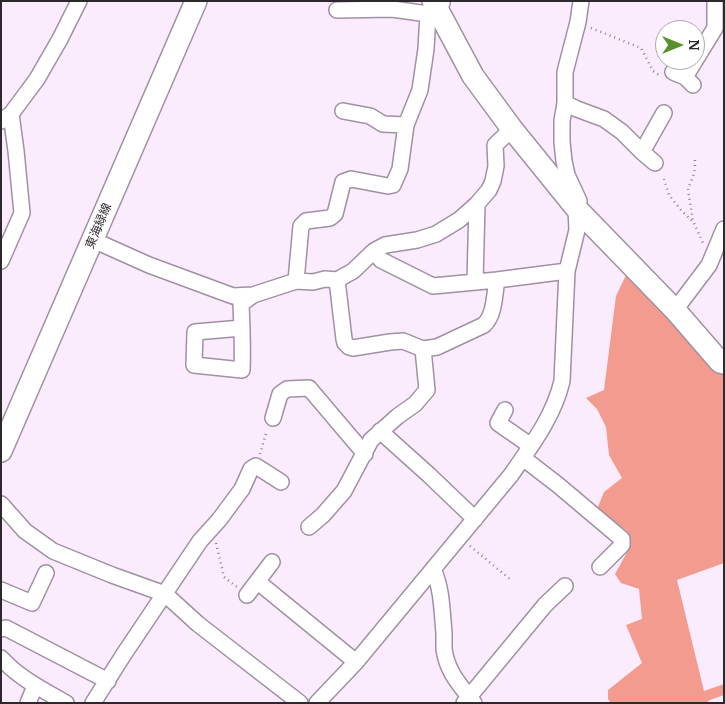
<!DOCTYPE html>
<html>
<head>
<meta charset="utf-8">
<style>
  body { margin:0 }
  #map { position:relative; width:725px; height:704px; overflow:hidden; background:#faecfd; font-family:Merriweather,serif }
  canvas { display:block }
  .frame { position:absolute; inset:0; border:2px solid #2d272e; pointer-events:none }
  .north { position:absolute; left:655px; top:20px; width:50px; height:50px; box-sizing:border-box; background:#fff; border:1px solid #aba9ab; border-radius:50%; rotate:90deg; font-size:14px; font-weight:700; line-height:20px; text-align:center; color:#2d272e }
  .north::after { content:''; display:block; margin:auto; width:18px; height:22px; background:#5a902b; clip-path:polygon(50% 0,100% 100%,50% 72%,0 100%) }
</style>
</head>
<body>
<div id="map">
<canvas width="725" height="704"></canvas>
<div class="frame"></div>
<div class="north">N</div>
</div>
<script>
const ctx = document.querySelector('canvas').getContext('2d');
ctx.lineJoin = 'round';
function paint(path, color) { ctx.fillStyle = color; ctx.fill(path, 'evenodd'); }
function strokePath(path, color, width, dash) { ctx.strokeStyle = color; ctx.lineWidth = width; ctx.lineCap = dash ? 'butt' : 'round'; ctx.setLineDash(dash || []); ctx.stroke(path); }
function label(font, color, halo, rows, align = 'center') {
  ctx.font = font + ' Merriweather,"Noto Sans JP",serif'; ctx.lineWidth = 4; ctx.setLineDash([]); ctx.textBaseline = 'middle'; ctx.strokeStyle = halo; ctx.fillStyle = color; for (const [text, x, y, turn = 0] of rows) {
    ctx.save(); ctx.translate(x, y); ctx.rotate((+turn || 0) * Math.PI / 180); ctx.textAlign = isNaN(turn) ? turn : align; if (halo) ctx.strokeText(text, 0, 0); ctx.fillText(text, 0, 0); ctx.restore();
  }
}
paint(new Path2D(`
  M 628,271 L 724,369 L 724,563 L 677,580 L 704,691 L 724,684 L 724,695 L 710,700 L 706,703 L 611,703 L 608,699 L 608,690 L 642,663 L 626,625 L 642,619 L 639,589 L 621,583 L 615,574 L 630,547 L 627,531 L 597,509 L 604,492 L 622,478 L 609,455 L 606,427 L 597,409 L 586,398 L 604,390 L 616,296 Z`), '#f29b8e');
const street = new Path2D(`
  M 337,10 L 392,9 L 428,14
  M 673,72 L 685,77 L 693,85
  M 685,77 L 715,28 L 715,1
  M 565,103 L 577,109 L 604,119 L 622,132 L 642,152 L 664,113
  M 343,111 L 370,116 L 383,124 L 406,125
  M 1,121 L 11,114 L 37,79 L 60,39 L 79,1
  M 642,152 L 655,163
  M 93,240 L 149,265 L 233,296 L 253,295 L 296,281 L 313,282 L 325,279 L 337,280 L 353,271 L 374,251 L 385,245 L 417,240 L 436,234 L 459,220 L 477,204 L 489,190 L 493,181 L 496,166 L 495,145 L 512,129
  M 374,251 L 381,260 L 433,286 L 497,280 L 567,271
  M 1,261 L 22,213 L 16,151 L 11,114
  M 337,280 L 344,339 L 345,343 L 349,347 L 353,348 L 390,342 L 403,341 L 423,349 L 437,347 L 484,325 C 495,314 494,296 497,280
  M 296,281 L 301,226 L 306,221 L 330,218 L 335,214 L 343,182 L 351,179 L 388,186 L 393,185 L 400,169 L 406,125 L 420,90 L 426,49 L 428,14 L 438,10 L 442,3
  M 475,282 L 477,204
  M 675,310 L 709,265 L 724,229
  M 242,328 L 195,332 L 194,365 L 242,370 C 243,348 242,326 241,304 L 253,295
  M 505,410 L 498,423 L 531,446
  M 273,418 L 280,394 L 287,389 L 309,388 L 365,454
  M 380,431 L 429,475 L 475,519
  M 523,458 L 558,485 L 622,539 L 622,545 L 600,567
  M 1,504 L 25,531 L 53,551 L 112,575 L 165,594 L 198,624 L 300,703
  M 309,527 L 323,515 L 344,491 L 371,440 L 398,416 L 415,404 L 427,390 L 423,349
  M 433,569 C 442,588 442,612 444,633 C 444,639 444,644 444,649 C 447,672 460,685 474,703
  M 258,582 L 356,662
  M 1,590 L 32,603 L 46,573
  M 247,595 L 272,562
  M 1,629 L 6,628 L 108,681
  M 1,658 C 19,678 43,690 66,703
  M 28,703 L 35,686
  M 93,703 L 124,654 L 200,541 L 219,520 L 242,489 L 251,469 L 256,466 L 281,482
  M 317,703 L 356,662 L 511,475 C 531,446 554,416 562,381 L 567,271 L 577,230 L 576,208 L 579,201 L 567,175 L 564,161 L 562,142 L 562,121 L 565,103 L 565,72 L 578,22 L 581,1
  M 464,703 L 545,605 L 565,586`);
const secondary = new Path2D(`
  M 433,1 L 473,76 L 512,129 L 576,208 L 675,310 L 720,362 L 724,363
  M 1,451 L 196,1`);
strokePath(street, '#a090a3', 18);
strokePath(secondary, '#a090a3', 24);
strokePath(new Path2D(`
  M 591,28 L 641,48 L 653,71 L 659,75
  M 695,160 C 695,164 695,169 694,173 C 693,179 689,184 688,190 L 693,221 L 703,243
  M 664,179 L 669,195 L 681,210 L 692,221
  M 260,454 L 267,430
  M 216,543 L 224,577 L 237,587
  M 470,546 L 511,580`), '#8d838f', 2.5, [1, 4]);
strokePath(street, '#fff', 15);
strokePath(secondary, '#fff', 21);
label('12px', '#2d272e', '#fff', [
  ["東海緑線",99,226,-67]
]);
</script>
</body>
</html>
